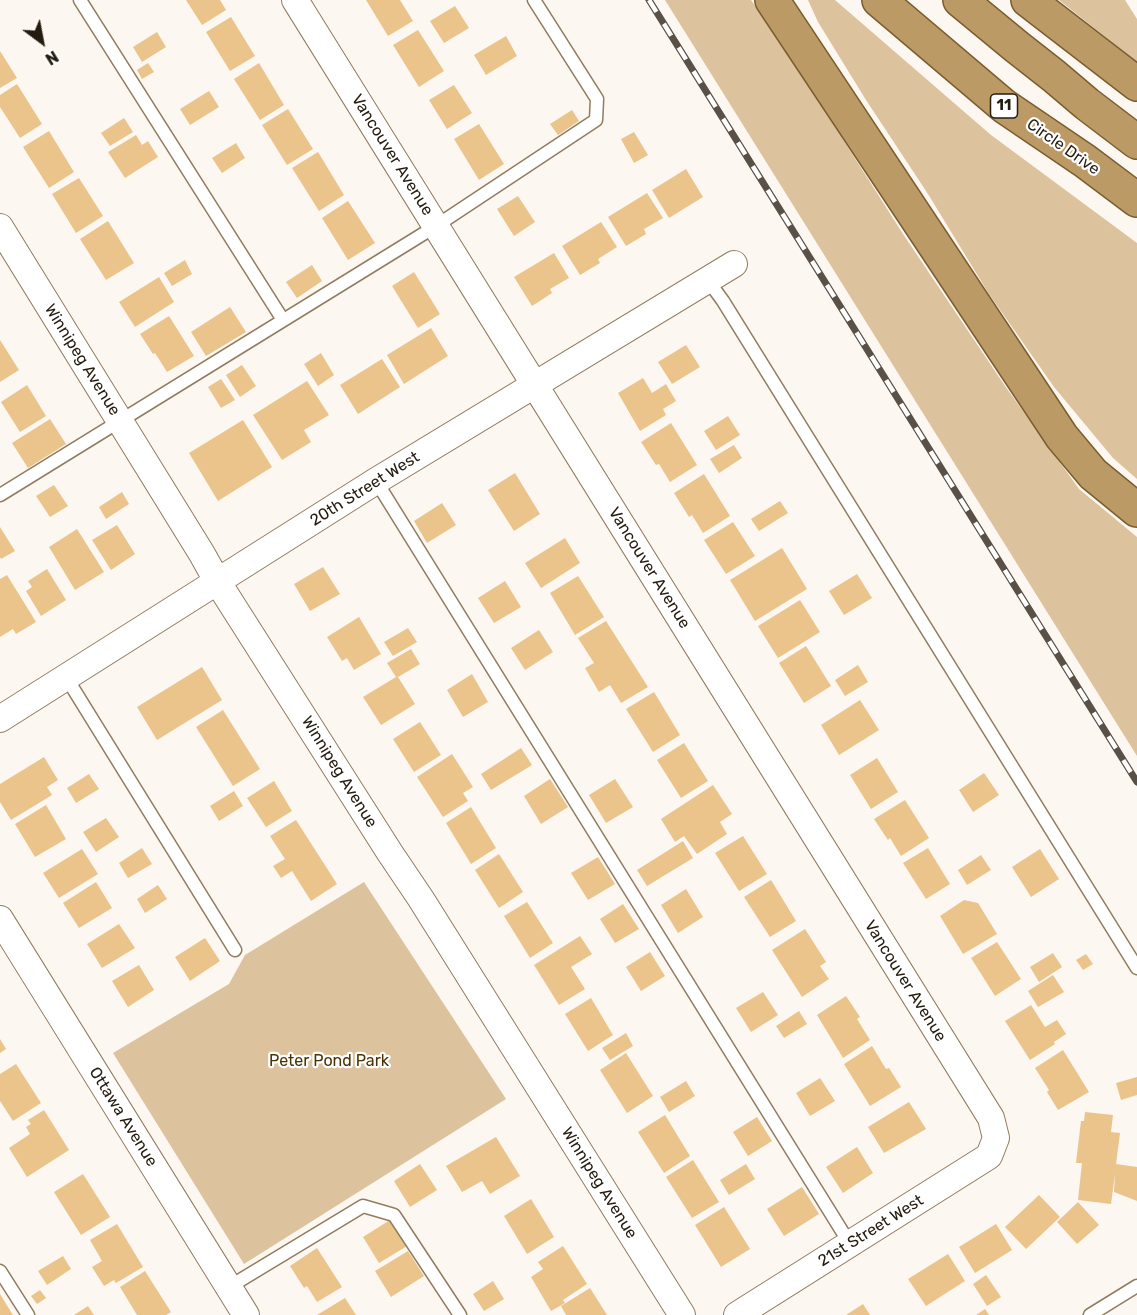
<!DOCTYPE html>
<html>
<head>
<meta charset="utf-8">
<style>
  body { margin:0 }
  #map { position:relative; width:1137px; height:1315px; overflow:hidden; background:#fcf7f1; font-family:Rubik,sans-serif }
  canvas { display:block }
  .north { position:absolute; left:12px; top:12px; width:60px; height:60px; -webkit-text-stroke:4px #fff; paint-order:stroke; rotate:148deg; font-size:16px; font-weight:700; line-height:24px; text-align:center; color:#241c10 }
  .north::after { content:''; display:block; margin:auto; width:21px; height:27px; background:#241c10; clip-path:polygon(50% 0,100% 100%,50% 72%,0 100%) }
</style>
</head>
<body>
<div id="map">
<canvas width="1137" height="1315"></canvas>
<div class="north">N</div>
</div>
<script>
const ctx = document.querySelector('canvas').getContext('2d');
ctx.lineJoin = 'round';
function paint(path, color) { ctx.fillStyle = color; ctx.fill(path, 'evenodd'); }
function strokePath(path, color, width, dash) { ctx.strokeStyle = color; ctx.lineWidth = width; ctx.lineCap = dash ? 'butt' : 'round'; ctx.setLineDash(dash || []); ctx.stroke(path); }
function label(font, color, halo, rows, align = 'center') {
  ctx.font = font + ' Rubik,sans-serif'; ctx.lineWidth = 4.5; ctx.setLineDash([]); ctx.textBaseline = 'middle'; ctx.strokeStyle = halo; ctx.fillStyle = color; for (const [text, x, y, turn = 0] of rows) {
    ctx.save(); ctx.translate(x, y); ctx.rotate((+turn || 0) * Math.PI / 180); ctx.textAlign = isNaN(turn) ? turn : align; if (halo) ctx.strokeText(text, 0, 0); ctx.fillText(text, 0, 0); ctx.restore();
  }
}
paint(new Path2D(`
  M 665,0 L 751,0 L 788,53 L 903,234 L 1005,386 L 1079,489 L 1137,537 L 1137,756 Z
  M 808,0 L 835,0 L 991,135 L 1137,243 L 1137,479 L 1113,458 L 1054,387 L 989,294 L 928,194 L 866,100 L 818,22 Z
  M 1059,0 L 1125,0 L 1137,19 L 1137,62 Z
  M 364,882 L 506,1099 L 244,1264 L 113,1053 L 229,984 L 245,955 Z`), '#dcc29d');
paint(new Path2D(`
  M 186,0 L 220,0 L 226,10 L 202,25 Z
  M 366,0 L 400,0 L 413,21 L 388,36 Z
  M 455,6 L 469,28 L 444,43 L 430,21 Z
  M 231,17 L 255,56 L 230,71 L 206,32 Z
  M 418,30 L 444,71 L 419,87 L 393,45 Z
  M 157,32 L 166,47 L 142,62 L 133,47 Z
  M 506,36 L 517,56 L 486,75 L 474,55 Z
  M 0,51 L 17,78 L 0,88 Z
  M 148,63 L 154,72 L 142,79 L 137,70 Z
  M 259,63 L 284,105 L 260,120 L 234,79 Z
  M 17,84 L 42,124 L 20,138 L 0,107 L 0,95 Z
  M 454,85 L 472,113 L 447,129 L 429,100 Z
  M 209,91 L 219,107 L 190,125 L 180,109 Z
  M 288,109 L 313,149 L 287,165 L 262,125 Z
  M 572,110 L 579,121 L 558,135 L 550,124 Z
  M 124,118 L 133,132 L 110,146 L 101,133 Z
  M 479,124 L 504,164 L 479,180 L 454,139 Z
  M 49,131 L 74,172 L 49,188 L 23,147 Z
  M 634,132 L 648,155 L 634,163 L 621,139 Z
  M 136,135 L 142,145 L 148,141 L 158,157 L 125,178 L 108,152 Z
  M 236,143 L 245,158 L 222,173 L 212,158 Z
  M 318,152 L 344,195 L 319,211 L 292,168 Z
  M 686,169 L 703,197 L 669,218 L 652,190 Z
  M 79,178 L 103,216 L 76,233 L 52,194 Z
  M 647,193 L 663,218 L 644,229 L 646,234 L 626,246 L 608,217 Z
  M 518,196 L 535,222 L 514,236 L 497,209 Z
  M 348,201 L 375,243 L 348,260 L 322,218 Z
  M 108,221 L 134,263 L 106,280 L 80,239 Z
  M 601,222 L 617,247 L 598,259 L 600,263 L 580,275 L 562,246 Z
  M 554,253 L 569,278 L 550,289 L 552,293 L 532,306 L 514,277 Z
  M 185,260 L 192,274 L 172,286 L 164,273 Z
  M 312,265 L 322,281 L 297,298 L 286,282 Z
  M 414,272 L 440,314 L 418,328 L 392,286 Z
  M 159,277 L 174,302 L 135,327 L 119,302 Z
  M 230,307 L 246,332 L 206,356 L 191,332 Z
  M 169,316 L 194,356 L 167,372 L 155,353 L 153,354 L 140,334 Z
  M 431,328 L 448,356 L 404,384 L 387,355 Z
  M 0,340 L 19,370 L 0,382 Z
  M 686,345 L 700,367 L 672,384 L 658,362 Z
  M 321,353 L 334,375 L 318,386 L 304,364 Z
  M 382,359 L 400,387 L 358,414 L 340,385 Z
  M 242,365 L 256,386 L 240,397 L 226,375 Z
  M 643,378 L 652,393 L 666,384 L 676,401 L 663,409 L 666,415 L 640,431 L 618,393 Z
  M 221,379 L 235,400 L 221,408 L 208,387 Z
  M 307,381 L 329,415 L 304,430 L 311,442 L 282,460 L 253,415 Z
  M 27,385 L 46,416 L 20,432 L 1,402 Z
  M 728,416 L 740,435 L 716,450 L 704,431 Z
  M 50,419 L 66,444 L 28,468 L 12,443 Z
  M 243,420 L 272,467 L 218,501 L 189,453 Z
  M 671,423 L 697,465 L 670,482 L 659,464 L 656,465 L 641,442 Z
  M 734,445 L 742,458 L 719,473 L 710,459 Z
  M 515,473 L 540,514 L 514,531 L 488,490 Z
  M 704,474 L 730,516 L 703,533 L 692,515 L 689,517 L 674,493 Z
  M 54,485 L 68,506 L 50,517 L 36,496 Z
  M 122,492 L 129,504 L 106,519 L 99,507 Z
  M 780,501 L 788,513 L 759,531 L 751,519 Z
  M 442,503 L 456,525 L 427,543 L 414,521 Z
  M 733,522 L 755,556 L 726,574 L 704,540 Z
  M 117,525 L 135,554 L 111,570 L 92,540 Z
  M 0,527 L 15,551 L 1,559 L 0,557 Z
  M 77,529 L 104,572 L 75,590 L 49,547 Z
  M 565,538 L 580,563 L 541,588 L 525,563 Z
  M 782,548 L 807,589 L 755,621 L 730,580 Z
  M 323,567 L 340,594 L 310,611 L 294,584 Z
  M 47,569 L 66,600 L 41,616 L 26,591 L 32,587 L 28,581 Z
  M 857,574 L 872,598 L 844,615 L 829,591 Z
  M 7,575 L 36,622 L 16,634 L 13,629 L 0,637 L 0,579 Z
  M 578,576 L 604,617 L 575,635 L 550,593 Z
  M 505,581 L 521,607 L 494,623 L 478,598 Z
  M 800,600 L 820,632 L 778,658 L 758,626 Z
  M 359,617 L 381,654 L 354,670 L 347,658 L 342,661 L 327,637 Z
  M 606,621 L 648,687 L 621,703 L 610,685 L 599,692 L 585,668 L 594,663 L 578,638 Z
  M 408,628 L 417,642 L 393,656 L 384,642 Z
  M 539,630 L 553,652 L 525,670 L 511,648 Z
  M 806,646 L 831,686 L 804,703 L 779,663 Z
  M 411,649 L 420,664 L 398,677 L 415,704 L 381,725 L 363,697 L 396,677 L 387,663 Z
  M 858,665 L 868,682 L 845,696 L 835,680 Z
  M 202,667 L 222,700 L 157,740 L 137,707 Z
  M 472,674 L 488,702 L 463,717 L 447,690 Z
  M 654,692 L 680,735 L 653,752 L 626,709 Z
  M 860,700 L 879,730 L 839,755 L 821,725 Z
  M 223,710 L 260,769 L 233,786 L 196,727 Z
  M 420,722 L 441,755 L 414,772 L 393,739 Z
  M 684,743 L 708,781 L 681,798 L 657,760 Z
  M 521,748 L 532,765 L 491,790 L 481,774 Z
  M 452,754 L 473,787 L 463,793 L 468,801 L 443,817 L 417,777 Z
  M 44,757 L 58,780 L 47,787 L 52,795 L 11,820 L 0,802 L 0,784 Z
  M 877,758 L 898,792 L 871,809 L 850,775 Z
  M 984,773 L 999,795 L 973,812 L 959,790 Z
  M 89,774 L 99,789 L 76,803 L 67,788 Z
  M 550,779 L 568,807 L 541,824 L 524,796 Z
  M 615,779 L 633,807 L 606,823 L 589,795 Z
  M 274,781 L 292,811 L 266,827 L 247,798 Z
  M 713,785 L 732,814 L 720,822 L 727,834 L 697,854 L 684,836 L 675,842 L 661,819 Z
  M 234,791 L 243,806 L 219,821 L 210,806 Z
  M 905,800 L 929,838 L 901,856 L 890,838 L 888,840 L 874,819 Z
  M 46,805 L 66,839 L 35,857 L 15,824 Z
  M 471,807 L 496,848 L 471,864 L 446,823 Z
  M 106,818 L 119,837 L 96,852 L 83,832 Z
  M 296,820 L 337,884 L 311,901 L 292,871 L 281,878 L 273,866 L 285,859 L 270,836 Z
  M 743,836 L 767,874 L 739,891 L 715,853 Z
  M 683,841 L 693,858 L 647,886 L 637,870 Z
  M 142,848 L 152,864 L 128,878 L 119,863 Z
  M 928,848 L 950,884 L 926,899 L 903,863 Z
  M 82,849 L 98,874 L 59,898 L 43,873 Z
  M 1040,849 L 1059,879 L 1031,897 L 1012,867 Z
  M 499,854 L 523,892 L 499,908 L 475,870 Z
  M 981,855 L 991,870 L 967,885 L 958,870 Z
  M 598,857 L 615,884 L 588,900 L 571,873 Z
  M 771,880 L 796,921 L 770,937 L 744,897 Z
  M 96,882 L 112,908 L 79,928 L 63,903 Z
  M 158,885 L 167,899 L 145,913 L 137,899 Z
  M 686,889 L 703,917 L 678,933 L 661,905 Z
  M 964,900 L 978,903 L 997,934 L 963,954 L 940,916 Z
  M 527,902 L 553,943 L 530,958 L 504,916 Z
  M 623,904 L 639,929 L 615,943 L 600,919 Z
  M 119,924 L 135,948 L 102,968 L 87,944 Z
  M 805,929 L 826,962 L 820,966 L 829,979 L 802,997 L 772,950 Z
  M 580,936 L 592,954 L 571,967 L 585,989 L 559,1005 L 534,965 Z
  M 205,938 L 220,961 L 190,981 L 175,957 Z
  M 997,942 L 1021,979 L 995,996 L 971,958 Z
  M 650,952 L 665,976 L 641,991 L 626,967 Z
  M 1053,953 L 1062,967 L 1039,982 L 1030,967 Z
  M 1086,954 L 1093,964 L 1083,970 L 1076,960 Z
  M 139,965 L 154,990 L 128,1007 L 112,981 Z
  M 1053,975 L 1064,992 L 1038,1007 L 1028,991 Z
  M 763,992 L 778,1015 L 751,1032 L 736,1008 Z
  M 846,996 L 860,1017 L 857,1019 L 870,1040 L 843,1058 L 817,1015 Z
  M 591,998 L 613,1035 L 588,1051 L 565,1014 Z
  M 1031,1005 L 1045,1027 L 1057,1020 L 1066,1034 L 1054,1042 L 1055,1044 L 1030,1060 L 1005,1021 Z
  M 799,1011 L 807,1024 L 784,1038 L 776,1026 Z
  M 626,1033 L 633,1046 L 610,1060 L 602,1048 Z
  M 0,1039 L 6,1049 L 0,1053 Z
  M 872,1046 L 886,1069 L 889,1068 L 901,1087 L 870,1106 L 844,1064 Z
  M 1063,1050 L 1089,1092 L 1058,1110 L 1047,1092 L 1049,1090 L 1035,1068 Z
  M 626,1053 L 653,1096 L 627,1113 L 600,1070 Z
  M 16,1064 L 41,1103 L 13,1121 L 0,1101 L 0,1074 Z
  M 1137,1077 L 1137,1095 L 1121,1100 L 1116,1083 Z
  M 820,1078 L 835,1101 L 810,1116 L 796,1093 Z
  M 686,1081 L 695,1096 L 669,1112 L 660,1097 Z
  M 909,1102 L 926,1129 L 884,1153 L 868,1127 Z
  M 44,1110 L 69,1150 L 27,1177 L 9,1148 L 30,1134 L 26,1127 L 31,1124 L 28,1120 Z
  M 1085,1112 L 1113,1115 L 1111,1132 L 1120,1133 L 1116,1164 L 1137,1167 L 1137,1201 L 1114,1192 L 1115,1174 L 1111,1204 L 1078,1200 L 1082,1163 L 1076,1163 L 1081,1121 L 1084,1121 Z
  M 665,1115 L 690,1156 L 664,1173 L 638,1132 Z
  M 757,1117 L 772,1141 L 748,1156 L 733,1132 Z
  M 496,1137 L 520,1176 L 490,1194 L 482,1181 L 462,1192 L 446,1166 Z
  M 857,1147 L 873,1173 L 843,1193 L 826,1167 Z
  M 693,1160 L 719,1202 L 692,1218 L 666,1177 Z
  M 420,1164 L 437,1190 L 410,1207 L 394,1181 Z
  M 746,1164 L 755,1179 L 729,1195 L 720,1180 Z
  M 83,1174 L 110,1217 L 81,1235 L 54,1192 Z
  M 802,1187 L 819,1214 L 784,1236 L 767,1209 Z
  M 1039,1195 L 1060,1217 L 1026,1249 L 1005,1227 Z
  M 531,1199 L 554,1237 L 527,1254 L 504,1216 Z
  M 1078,1202 L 1099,1225 L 1077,1244 L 1057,1222 Z
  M 724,1207 L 750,1249 L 721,1267 L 695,1225 Z
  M 390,1220 L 407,1246 L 379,1263 L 363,1237 Z
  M 117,1224 L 143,1267 L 116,1283 L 114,1280 L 104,1286 L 92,1267 L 102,1261 L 90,1240 Z
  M 996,1224 L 1012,1250 L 975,1273 L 959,1247 Z
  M 563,1246 L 587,1284 L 563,1300 L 565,1303 L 551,1311 L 531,1277 L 543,1269 L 538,1262 Z
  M 317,1248 L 342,1287 L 317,1302 L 307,1286 L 304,1288 L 290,1266 Z
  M 408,1251 L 424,1276 L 391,1297 L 375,1271 Z
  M 948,1254 L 965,1281 L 926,1306 L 908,1279 Z
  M 63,1256 L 71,1269 L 47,1285 L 38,1271 Z
  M 145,1271 L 171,1312 L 166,1315 L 137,1315 L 120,1287 Z
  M 986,1275 L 1001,1297 L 987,1306 L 973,1284 Z
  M 493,1281 L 504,1299 L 484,1311 L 473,1294 Z
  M 590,1288 L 607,1315 L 566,1315 L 561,1306 Z
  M 40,1290 L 46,1298 L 37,1304 L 31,1296 Z
  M 0,1294 L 13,1315 L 0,1315 Z
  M 345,1298 L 356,1315 L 317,1315 Z
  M 863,1304 L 870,1315 L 846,1315 Z
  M 88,1306 L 94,1315 L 74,1315 Z
  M 985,1309 L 989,1315 L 976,1315 Z`), '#eac48b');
const service = new Path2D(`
  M 80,0 L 283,320
  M 707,279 L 723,301 L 1137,968
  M 376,481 L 850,1244
  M 0,495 L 436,226 L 596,120 L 597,99 L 534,0
  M 66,677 L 235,950
  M 0,1271 L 28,1315
  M 229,1287 L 363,1206 L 394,1215 L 460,1315
  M 1090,1315 L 1137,1286`);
const minor = new Path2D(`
  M 295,0 L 991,1118 L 996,1138 L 989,1156 L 737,1315
  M 0,227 L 202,554 L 217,581 L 390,853 L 421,899 L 682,1315
  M 0,719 L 376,481 L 734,264
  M 0,919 L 246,1315`);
const trunk = new Path2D(`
  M 772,0 L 1062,437 L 1093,474 L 1137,510
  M 879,0 L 1004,106 L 1085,161 L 1137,200
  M 960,0 L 1017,47 L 1054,76 L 1087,104 L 1137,142
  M 1028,0 L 1137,84`);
strokePath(service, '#917c5f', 15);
strokePath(minor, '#917c5f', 28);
strokePath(trunk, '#7b5e2f', 36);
strokePath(service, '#fff', 12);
strokePath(minor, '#fff', 26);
strokePath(trunk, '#bb9a66', 33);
const rail = new Path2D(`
  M 649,0 L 1137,782`);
strokePath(rail, '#595147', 7);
strokePath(rail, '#fff', 4.5, [14]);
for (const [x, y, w] of [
  [1004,106,27]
]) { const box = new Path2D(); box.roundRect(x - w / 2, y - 12, w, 24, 4.5); ctx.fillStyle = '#fff'; ctx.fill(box); strokePath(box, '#241c10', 1.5); }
label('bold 15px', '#241c10', null, [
  ["11",1004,106]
]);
label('16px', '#241c10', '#fff', [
  ["Circle Drive",1063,147,35],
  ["Vancouver Avenue",392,155,58],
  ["Winnipeg Avenue",82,360,58],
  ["20th Street West",365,489,-32],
  ["Vancouver Avenue",649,568,58],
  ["Winnipeg Avenue",339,772,58],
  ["Vancouver Avenue",905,981,58],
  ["Ottawa Avenue",123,1117,58],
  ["Winnipeg Avenue",599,1183,58],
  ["21st Street West",871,1231,-32]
]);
label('16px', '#4b3202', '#fff', [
  ["Peter Pond Park",329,1061]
]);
</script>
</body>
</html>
